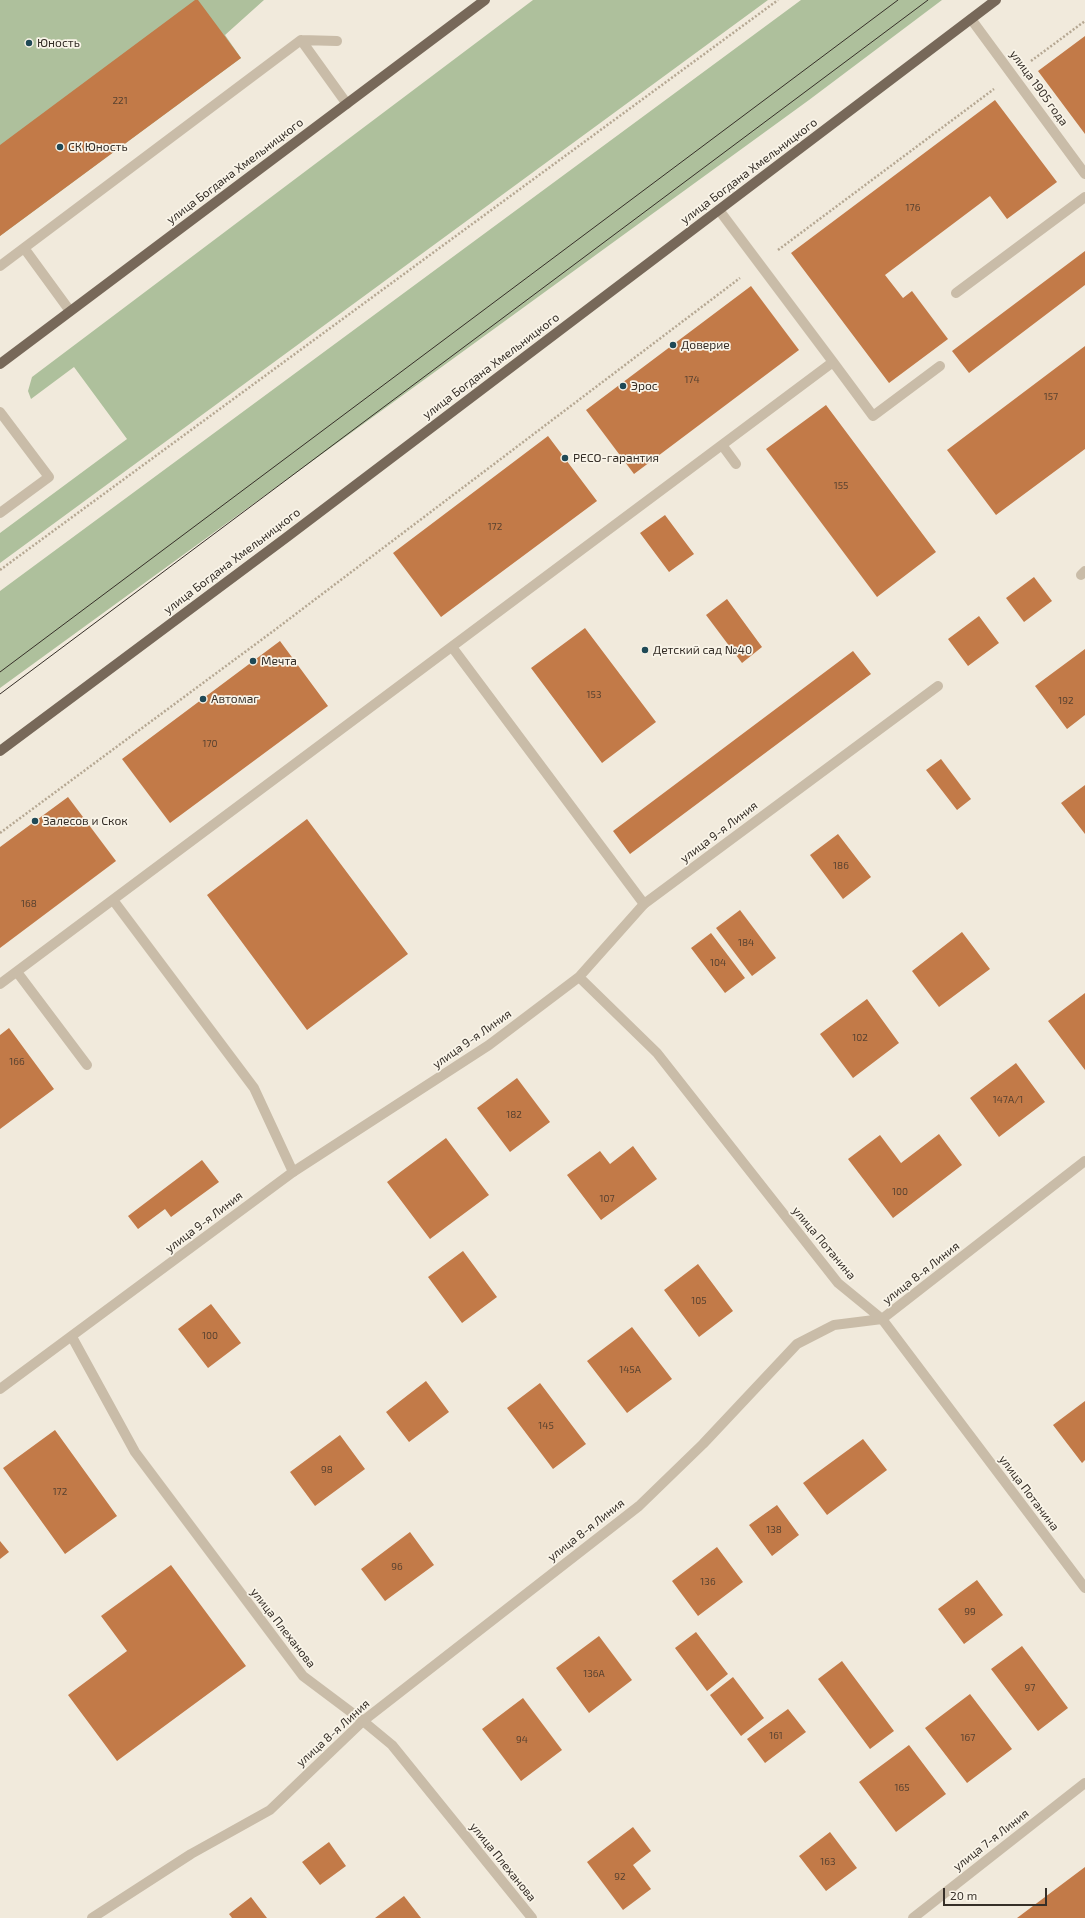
<!DOCTYPE html>
<html>
<head>
<meta charset="utf-8">
<style>
  body { margin:0 }
  #map { position:relative; width:1085px; height:1918px; overflow:hidden; background:#f1eadc; font-family:"Exo 2",sans-serif }
  canvas { display:block }
  .scale { position:absolute; left:943px; top:1888px; width:104px; height:18px; box-sizing:border-box; border:2px solid #362f28; border-top:0; padding-left:5px; font-size:12px; line-height:14px; white-space:nowrap; color:#362f28; -webkit-text-stroke:3px #f9f4e8; paint-order:stroke }
</style>
</head>
<body>
<div id="map">
<canvas width="1085" height="1918"></canvas>
<div class="scale">20 m</div>
</div>
<script>
const ctx = document.querySelector('canvas').getContext('2d');
ctx.lineJoin = 'round';
function paint(path, color) { ctx.fillStyle = color; ctx.fill(path, 'evenodd'); }
function strokePath(path, color, width, dash) { ctx.strokeStyle = color; ctx.lineWidth = width; ctx.lineCap = dash ? 'butt' : 'round'; ctx.setLineDash(dash || []); ctx.stroke(path); }
function label(font, color, halo, rows, align = 'center') {
  ctx.font = font + ' "Exo 2",sans-serif'; ctx.lineWidth = 3.5; ctx.setLineDash([]); ctx.textBaseline = 'middle'; ctx.strokeStyle = halo; ctx.fillStyle = color; for (const [text, x, y, turn = 0] of rows) {
    ctx.save(); ctx.translate(x, y); ctx.rotate((+turn || 0) * Math.PI / 180); ctx.textAlign = isNaN(turn) ? turn : align; if (halo) ctx.strokeText(text, 0, 0); ctx.fillText(text, 0, 0); ctx.restore();
  }
}
paint(new Path2D(`
  M 0,0 L 264,0 L 225,35 L 241,58 L 0,236 Z
  M 533,0 L 768,0 L 0,563 L 0,533 L 127,439 L 74,367 L 31,399 L 28,391 L 32,377 Z
  M 801,0 L 942,0 L 809,100 L 0,688 L 0,591 Z`), '#aec09c');
paint(new Path2D(`
  M 195,0 L 198,0 L 241,58 L 0,236 L 0,145 Z
  M 1085,36 L 1085,134 L 1038,71 Z
  M 995,100 L 1057,182 L 1007,219 L 990,196 L 885,275 L 903,298 L 912,291 L 948,339 L 889,383 L 791,253 Z
  M 1085,251 L 1085,285 L 969,373 L 952,351 Z
  M 751,286 L 799,350 L 634,474 L 586,410 Z
  M 1085,346 L 1085,449 L 996,515 L 947,450 Z
  M 826,405 L 936,552 L 877,597 L 766,449 Z
  M 548,436 L 597,501 L 441,617 L 393,553 Z
  M 665,515 L 694,554 L 669,572 L 640,533 Z
  M 1034,577 L 1052,601 L 1024,622 L 1006,598 Z
  M 727,599 L 762,647 L 742,663 L 706,615 Z
  M 979,616 L 999,643 L 968,666 L 948,639 Z
  M 585,628 L 656,722 L 602,763 L 531,668 Z
  M 280,641 L 328,706 L 170,823 L 122,759 Z
  M 1085,649 L 1085,715 L 1067,729 L 1035,686 Z
  M 853,651 L 871,674 L 630,854 L 613,831 Z
  M 941,759 L 971,799 L 957,810 L 926,770 Z
  M 1085,785 L 1085,834 L 1061,803 Z
  M 68,797 L 116,861 L 0,948 L 0,847 Z
  M 307,819 L 408,954 L 307,1030 L 207,895 Z
  M 838,834 L 871,877 L 843,899 L 810,855 Z
  M 740,910 L 776,958 L 752,976 L 716,928 Z
  M 962,932 L 990,969 L 939,1007 L 912,971 Z
  M 711,933 L 745,978 L 725,993 L 691,948 Z
  M 1085,993 L 1085,1070 L 1048,1021 Z
  M 867,999 L 899,1043 L 853,1078 L 820,1034 Z
  M 9,1028 L 54,1089 L 0,1129 L 0,1035 Z
  M 1016,1063 L 1045,1102 L 999,1137 L 970,1098 Z
  M 517,1078 L 550,1122 L 510,1152 L 477,1108 Z
  M 939,1134 L 962,1165 L 893,1218 L 848,1159 L 880,1135 L 901,1163 Z
  M 446,1138 L 489,1195 L 430,1239 L 387,1182 Z
  M 633,1146 L 657,1179 L 601,1220 L 567,1175 L 600,1151 L 610,1164 Z
  M 202,1160 L 219,1182 L 171,1217 L 165,1209 L 138,1229 L 128,1216 Z
  M 463,1251 L 497,1297 L 462,1323 L 428,1277 Z
  M 698,1264 L 733,1311 L 699,1337 L 664,1290 Z
  M 211,1304 L 241,1343 L 208,1368 L 178,1329 Z
  M 632,1327 L 672,1379 L 627,1413 L 587,1361 Z
  M 426,1381 L 449,1412 L 409,1442 L 386,1412 Z
  M 540,1383 L 586,1444 L 553,1469 L 507,1408 Z
  M 1085,1401 L 1085,1460 L 1082,1463 L 1053,1425 Z
  M 55,1430 L 117,1516 L 65,1554 L 3,1468 Z
  M 340,1435 L 365,1469 L 315,1506 L 290,1472 Z
  M 863,1439 L 887,1470 L 827,1515 L 803,1483 Z
  M 777,1505 L 799,1535 L 772,1556 L 749,1525 Z
  M 410,1532 L 434,1565 L 385,1601 L 361,1569 Z
  M 0,1541 L 9,1552 L 0,1559 Z
  M 717,1547 L 743,1582 L 698,1616 L 672,1581 Z
  M 171,1565 L 246,1666 L 117,1761 L 68,1695 L 127,1651 L 101,1616 Z
  M 977,1580 L 1003,1615 L 964,1644 L 938,1609 Z
  M 696,1632 L 728,1674 L 707,1691 L 675,1648 Z
  M 599,1636 L 632,1680 L 589,1713 L 556,1668 Z
  M 1022,1646 L 1068,1708 L 1038,1731 L 991,1669 Z
  M 842,1661 L 894,1731 L 870,1749 L 818,1679 Z
  M 733,1677 L 764,1718 L 741,1736 L 710,1695 Z
  M 970,1694 L 1012,1749 L 967,1783 L 925,1728 Z
  M 523,1698 L 562,1750 L 521,1781 L 482,1729 Z
  M 788,1709 L 806,1732 L 765,1763 L 747,1739 Z
  M 909,1745 L 946,1794 L 896,1832 L 859,1782 Z
  M 633,1827 L 651,1851 L 633,1865 L 651,1889 L 623,1910 L 587,1862 Z
  M 830,1832 L 857,1868 L 826,1891 L 799,1856 Z
  M 329,1842 L 346,1866 L 320,1885 L 302,1862 Z
  M 1085,1867 L 1085,1918 L 1017,1918 Z
  M 404,1896 L 421,1918 L 375,1918 Z
  M 251,1897 L 267,1918 L 232,1918 L 229,1914 Z`), '#c27a48');
strokePath(new Path2D(`
  M 1031,61 L 1085,21
  M 778,250 L 994,89
  M 0,570 L 778,0
  M 0,833 L 272,632 L 740,278`), '#b5a792', 2.5, [2, 2]);
strokePath(new Path2D(`
  M 301,40 L 347,104
  M 24,248 L 70,311
  M 0,266 L 301,40 L 337,41
  M 956,293 L 1085,197
  M 833,362 L 873,416 L 940,366
  M 0,412 L 49,477 L 0,513
  M 722,445 L 736,464
  M 452,647 L 644,904
  M 113,900 L 254,1088 L 293,1172
  M 17,972 L 87,1065
  M 0,984 L 833,362 L 719,210`), '#c9bca8', 10);
strokePath(new Path2D(`
  M 971,19 L 1085,174
  M 1081,575 L 1085,571
  M 579,977 L 657,1053 L 838,1283 L 882,1319 L 1085,1588
  M 72,1337 L 135,1452 L 303,1676 L 363,1721 L 392,1745 L 532,1918
  M 0,1389 L 293,1172 L 489,1045 L 579,977 L 644,904 L 938,686
  M 92,1918 L 191,1854 L 270,1810 L 363,1721 L 639,1506 L 703,1444 L 797,1344 L 834,1325 L 882,1319 L 1085,1161
  M 913,1918 L 1085,1783`), '#c9bca8', 10);
strokePath(new Path2D(`
  M 0,364 L 485,0
  M 0,751 L 287,537 L 996,0`), '#776859', 10);
strokePath(new Path2D(`
  M 0,672 L 898,0
  M 0,694 L 928,0`), '#362f28', 1);
for (const [x, y, r, color] of [
  [29,43,4,"#1f4956"],
  [60,147,4,"#1f4956"],
  [673,345,4,"#1f4956"],
  [623,386,4,"#1f4956"],
  [565,458,4,"#1f4956"],
  [645,650,4,"#1f4956"],
  [253,661,4,"#1f4956"],
  [203,699,4,"#1f4956"],
  [35,821,4,"#1f4956"]
]) { const dot = new Path2D(); dot.arc(x, y, r, 0, 2 * Math.PI); ctx.fillStyle = color; ctx.fill(dot); strokePath(dot, '#f9f4e8', 1.5); }
label('10px', '#594230', null, [
  ["221",120,101],
  ["176",913,208],
  ["174",692,380],
  ["157",1051,397],
  ["155",841,486],
  ["172",495,527],
  ["153",594,695],
  ["192",1066,701],
  ["170",210,744],
  ["186",841,866],
  ["168",29,904],
  ["184",746,943],
  ["104",718,963],
  ["102",860,1038],
  ["166",17,1062],
  ["147А/1",1008,1100],
  ["182",514,1115],
  ["100",900,1192],
  ["107",607,1199],
  ["105",699,1301],
  ["100",210,1336],
  ["145А",630,1370],
  ["145",546,1426],
  ["98",327,1470],
  ["172",60,1492],
  ["138",774,1530],
  ["96",397,1567],
  ["136",708,1582],
  ["99",970,1612],
  ["136А",594,1674],
  ["97",1030,1688],
  ["161",776,1736],
  ["167",968,1738],
  ["94",522,1740],
  ["165",902,1788],
  ["163",828,1862],
  ["92",620,1877]
]);
label('12px', '#362f28', '#f9f4e8', [
  ["Юность",37,43],
  ["СК Юность",68,147],
  ["Доверие",681,345],
  ["Эрос",631,386],
  ["РЕСО-гарантия",573,458],
  ["Детский сад №40",653,650],
  ["Мечта",261,661],
  ["Автомаг",211,699],
  ["Залесов и Скок",43,821]
], 'left');
label('12px', '#362f28', '#f9f4e8', [
  ["улица 1905 года",1039,88,54],
  ["улица Богдана Хмельницкого",235,171,-37],
  ["улица Богдана Хмельницкого",749,171,-37],
  ["улица Богдана Хмельницкого",491,366,-37],
  ["улица Богдана Хмельницкого",232,561,-37],
  ["улица 9-я Линия",719,832,-37],
  ["улица 9-я Линия",472,1039,-35],
  ["улица 9-я Линия",204,1222,-37],
  ["улица Потанина",824,1243,50],
  ["улица 8-я Линия",921,1273,-38],
  ["улица Потанина",1029,1493,53],
  ["улица 8-я Линия",586,1530,-38],
  ["улица Плеханова",283,1628,52],
  ["улица 8-я Линия",333,1733,-42],
  ["улица 7-я Линия",991,1840,-38],
  ["улица Плеханова",503,1862,51]
]);
</script>
</body>
</html>
